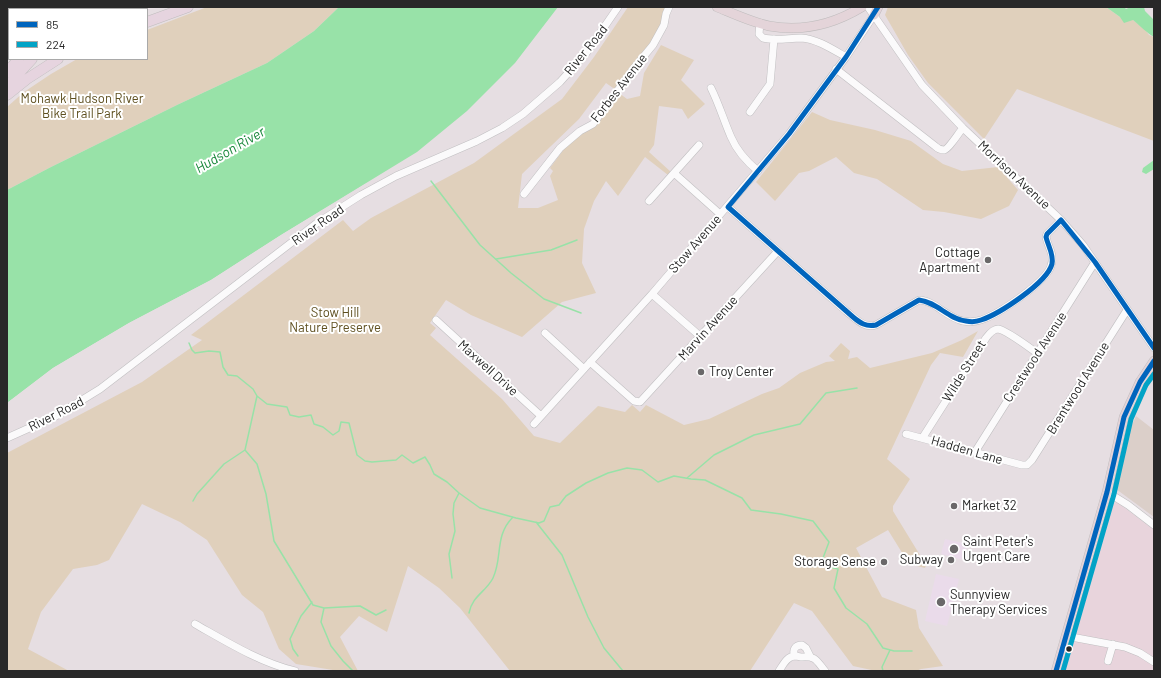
<!DOCTYPE html>
<html>
<head>
<meta charset="utf-8">
<style>
  body { margin:0 }
  #map { position:relative; width:1161px; height:678px; overflow:hidden; background:#e6dee2; font-family:Barlow,sans-serif }
  canvas { display:block }
  .frame { position:absolute; inset:0; border:8px solid #282828; pointer-events:none }
  .legend { position:absolute; left:8px; top:8px; width:140px; height:52px; box-sizing:border-box; background:#fff; border:1px solid #a9a9a9; margin:0; padding:5px 7px; list-style:none; font-size:12px; color:#282828 }
  .legend li { display:flex; align-items:center; gap:8px; height:20px }
  .legend b { width:20px; border:1px solid #a9a9a9 }
</style>
</head>
<body>
<div id="map">
<canvas width="1161" height="678"></canvas>
<div class="frame"></div>
<ul class="legend">
<li><b style="height:5px;background:#0065bd"></b>85</li>
<li><b style="height:5px;background:#02a3c6"></b>224</li>
</ul>
</div>
<script>
const ctx = document.querySelector('canvas').getContext('2d');
ctx.lineJoin = 'round';
function paint(path, color) { ctx.fillStyle = color; ctx.fill(path, 'evenodd'); }
function strokePath(path, color, width, dash) { ctx.strokeStyle = color; ctx.lineWidth = width; ctx.lineCap = dash ? 'butt' : 'round'; ctx.setLineDash(dash || []); ctx.stroke(path); }
function label(font, color, halo, rows, align = 'center') {
  ctx.font = font + ' Barlow,sans-serif'; ctx.lineWidth = 4; ctx.setLineDash([]); ctx.textBaseline = 'middle'; ctx.strokeStyle = halo; ctx.fillStyle = color; for (const [text, x, y, turn = 0] of rows) {
    ctx.save(); ctx.translate(x, y); ctx.rotate((+turn || 0) * Math.PI / 180); ctx.textAlign = isNaN(turn) ? turn : align; if (halo) ctx.strokeText(text, 0, 0); ctx.fillText(text, 0, 0); ctx.restore();
  }
}
paint(new Path2D(`
  M 1117,502 L 1154,530 L 1154,671 L 1062,671 L 1111,505 Z`), '#e8d4dc');
paint(new Path2D(`
  M 945,539 L 967,544 L 963,560 L 941,554 Z
  M 936,574 L 959,579 L 947,626 L 925,621 Z`), '#eadbea');
paint(new Path2D(`
  M 207,7 L 339,7 L 314,31 L 267,63 L 179,104 L 51,167 L 7,190 L 7,107 L 24,92 L 51,74 L 77,59 L 147,59 L 147,30 Z
  M 628,7 L 667,7 L 657,35 L 616,90 L 606,83 L 579,119 L 522,174 L 518,208 L 538,208 L 558,200 L 550,176 L 553,171 L 550,168 L 564,149 L 619,93 L 627,99 L 640,96 L 644,73 L 661,45 L 694,60 L 681,80 L 705,104 L 688,119 L 682,109 L 659,106 L 654,145 L 649,152 L 671,172 L 668,175 L 645,157 L 618,196 L 606,181 L 594,201 L 584,229 L 582,263 L 596,293 L 562,302 L 522,337 L 471,315 L 446,300 L 430,323 L 436,328 L 430,335 L 502,399 L 534,436 L 560,443 L 598,406 L 625,412 L 632,405 L 640,412 L 646,405 L 684,425 L 709,419 L 762,394 L 779,388 L 800,373 L 826,362 L 835,361 L 829,356 L 841,343 L 850,351 L 848,359 L 857,357 L 870,368 L 932,353 L 962,340 L 978,331 L 963,357 L 940,353 L 931,365 L 887,459 L 910,479 L 893,506 L 893,511 L 926,565 L 925,568 L 909,564 L 888,530 L 856,548 L 882,597 L 916,610 L 919,628 L 943,666 L 921,669 L 916,671 L 876,671 L 853,666 L 812,611 L 794,603 L 750,671 L 510,671 L 460,608 L 439,588 L 408,566 L 387,632 L 359,616 L 340,637 L 358,671 L 339,671 L 296,664 L 279,649 L 263,612 L 242,595 L 207,540 L 180,522 L 142,504 L 109,560 L 97,565 L 73,569 L 41,612 L 28,649 L 69,671 L 7,671 L 7,453 L 142,382 L 202,340 L 191,335 L 343,220 L 353,231 L 371,218 L 474,163 L 562,99 L 594,57 Z
  M 888,7 L 1106,7 L 1120,17 L 1133,20 L 1144,28 L 1149,35 L 1154,37 L 1154,141 L 1017,89 L 984,139 L 928,83 L 908,55 L 885,15 Z
  M 812,112 L 830,120 L 875,130 L 911,141 L 943,164 L 962,171 L 998,167 L 1018,190 L 1009,206 L 981,219 L 944,212 L 923,210 L 877,179 L 854,173 L 836,157 L 809,171 L 799,173 L 775,201 L 756,182 Z`), '#e0d0bc');
paint(new Path2D(`
  M 1136,416 L 1154,430 L 1154,517 L 1116,489 L 1128,434 Z`), '#dbcfc9');
paint(new Path2D(`
  M 339,7 L 558,7 L 515,63 L 467,111 L 417,152 L 281,235 L 211,280 L 129,323 L 53,368 L 7,403 L 7,190 L 51,167 L 179,104 L 267,63 L 314,31 Z
  M 1106,7 L 1124,7 L 1126,9 L 1131,7 L 1144,7 L 1145,11 L 1154,20 L 1154,37 C 1148,34 1139,25 1133,20 L 1124,23 L 1120,17 Z
  M 1154,160 L 1154,169 L 1146,174 L 1142,172 L 1143,168 Z`), '#98e2a8');
paint(new Path2D(`
  M 367,183 L 368,185 L 282,236 L 212,282 L 130,325 L 54,369 L 7,405 L 7,403 L 53,368 L 129,323 L 211,280 L 281,235 Z`), '#e6dee2');
strokePath(new Path2D(`
  M 431,181 L 480,245 L 511,273 L 544,299 L 581,313
  M 496,259 L 551,250 L 577,240
  M 189,343 L 192,350 L 195,353 L 209,351 L 220,352 L 223,367 L 228,375 L 237,376 L 253,389 L 257,396 L 267,404 L 287,407 L 290,415 L 299,417 L 311,415 L 314,424 L 323,427 L 333,435 L 339,431 L 341,422 L 349,423 L 357,455 L 365,461 L 372,462 L 396,460 L 402,455 L 413,463 L 425,457 L 430,465 L 434,474 L 447,482 L 459,493 L 480,508 L 516,518 L 539,523 L 544,521 L 550,507 L 559,505 L 566,496 L 586,483 L 608,473 L 627,468 L 642,470 L 658,482 L 674,476 L 691,479 L 705,480 L 742,498 L 751,510 L 781,514 L 813,521 L 829,542 L 823,558 L 830,567 L 838,569 L 834,588 L 846,608 L 867,624 L 883,648 L 894,651 L 912,651
  M 257,396 L 245,450 L 257,464 L 266,494 L 274,541 L 313,605 L 324,608 L 360,606 L 376,615 L 386,610
  M 687,478 L 714,455 L 754,435 L 800,424 L 826,393 L 857,388
  M 193,501 L 197,494 L 224,464 L 245,450
  M 536,522 L 562,555 L 588,617 L 604,648 L 623,671
  M 452,578 L 449,554 L 455,531 L 453,514 L 454,503 L 459,493
  M 324,608 L 321,622 L 331,646 L 343,661 L 353,671
  M 469,613 C 472,596 486,592 493,578 C 503,557 494,536 513,517
  M 298,656 L 293,649 L 290,639 L 301,616 L 312,602
  M 883,671 L 882,667 L 890,650`), '#98e2a8', 1.5);
const minor = new Path2D(`
  M 868,7 L 922,85 L 963,128 L 1061,220 L 1083,245 L 1154,348
  M 760,23 L 759,34 L 763,38 C 775,41 789,38 801,38 C 817,39 832,49 846,57
  M 836,69 L 935,146 C 937,148 940,150 944,150 C 949,149 959,132 963,128
  M 711,88 C 719,104 724,121 731,137 C 737,151 747,162 758,171
  M 750,112 L 770,84 L 774,39
  M 674,173 L 720,214
  M 524,194 L 560,148 L 580,131 L 593,124 L 634,68 L 653,45 L 664,25 L 666,14 L 669,7
  M 649,201 L 699,145
  M 728,207 L 846,311 C 855,318 864,329 876,325 L 919,300 C 934,300 947,318 963,321 C 969,322 975,322 981,320 C 999,314 1045,283 1051,266 C 1055,255 1048,247 1046,237 L 1047,234 L 1061,220
  M 652,294 L 701,337
  M 436,320 L 541,416
  M 545,333 L 584,369
  M 590,362 L 634,401 L 640,402 L 778,251
  M 534,424 L 652,294 L 789,134 L 846,57 L 874,15
  M 906,434 L 1022,465 L 1027,465 L 1032,460 L 1127,310
  M 923,437 L 986,338 C 989,334 993,329 998,329 C 1006,330 1030,348 1037,353
  M 7,438 L 56,416 L 100,389 L 317,223 L 361,195 L 396,176 L 477,141 L 502,128 L 523,114 L 560,82 L 587,52 L 618,7
  M 975,452 L 1095,262
  M 1107,492 L 1128,505 L 1154,525
  M 195,624 C 227,642 259,662 295,671
  M 1066,636 L 1125,647 L 1140,653 L 1154,662
  M 795,656 C 792,650 795,645 802,645 L 806,648 L 810,656
  M 1108,661 L 1113,644
  M 779,671 C 783,665 787,656 795,656 C 798,656 800,657 802,657 C 816,656 816,660 825,671`);
const major = new Path2D(`
  M 717,7 C 734,14 751,22 769,26 C 802,32 834,24 862,7
  M 874,15 L 878,7
  M 1056,671 L 1107,492 L 1124,417 L 1140,382 L 1154,361`);
const highway = new Path2D(`
  M 64,9 L 66,7
  M 78,9 L 79,7
  M 147,22 L 188,7
  M 7,72 L 19,59
  M 7,86 L 32,59
  M 7,95 L 27,79 L 58,59`);
strokePath(minor, '#c0bfc1', 8);
strokePath(major, '#bfbcbd', 10);
strokePath(highway, '#bfbcbd', 11);
strokePath(minor, '#fbfafb', 7);
strokePath(major, '#e4d4d9', 9);
strokePath(highway, '#e6d4df', 10);
strokePath(new Path2D(`
  M 878,7 L 846,57 L 789,134 L 728,207 L 853,317 C 860,323 866,327 876,325 L 919,300 C 937,302 948,319 966,321 C 971,322 976,322 981,320 C 999,314 1047,283 1052,264 C 1054,254 1048,246 1046,237 L 1047,234 L 1061,220 L 1095,262 L 1154,348
  M 1056,671 L 1107,492 L 1124,417 L 1140,382 L 1154,361`), '#0065bd', 5);
strokePath(new Path2D(`
  M 1063,671 L 1114,494 L 1131,419 L 1146,385 L 1154,374`), '#02a3c6', 5);
for (const [x, y, r, color] of [
  [988,260,4,"#6a6869"],
  [701,372,4,"#6a6869"],
  [954,506,4,"#6a6869"],
  [954,549,5,"#6a6869"],
  [951,560,4,"#6a6869"],
  [884,562,4,"#6a6869"],
  [941,602,5,"#6a6869"],
  [1069,649,3.5,"#282828"]
]) { const dot = new Path2D(); dot.arc(x, y, r, 0, 2 * Math.PI); ctx.fillStyle = color; ctx.fill(dot); strokePath(dot, '#fff', 1.5); }
label('13px', '#282828', '#fff', [
  ["River Road",586,50,-51],
  ["Forbes Avenue",619,88,-52],
  ["Morrison Avenue",1014,175,43],
  ["River Road",318,225,-35],
  ["Stow Avenue",695,244,-49],
  ["Marvin Avenue",708,328,-48],
  ["Crestwood Avenue",1035,357,-57],
  ["Maxwell Drive",488,368,42],
  ["Wilde Street",964,371,-58],
  ["Brentwood Avenue",1078,388,-58],
  ["River Road",56,414,-27],
  ["Hadden Lane",967,450,16]
]);
label('13px', '#5e4f1f', '#fff', [
  ["Mohawk Hudson River",82,99],
  ["Bike Trail Park",82,114],
  ["Stow Hill",335,313],
  ["Nature Preserve",335,328]
]);
label('13px', '#282828', '#fff', [
  ["Cottage",980,253,"right"],
  ["Apartment",980,268,"right"],
  ["Troy Center",709,372],
  ["Market 32",962,506],
  ["Saint Peter's",963,542],
  ["Urgent Care",963,557],
  ["Subway",943,560,"right"],
  ["Storage Sense",876,562,"right"],
  ["Sunnyview",950,595],
  ["Therapy Services",950,610]
], 'left');
label('italic 14px', '#18873a', '#fff', [
  ["Hudson River",230,150,-30]
]);
</script>
</body>
</html>
